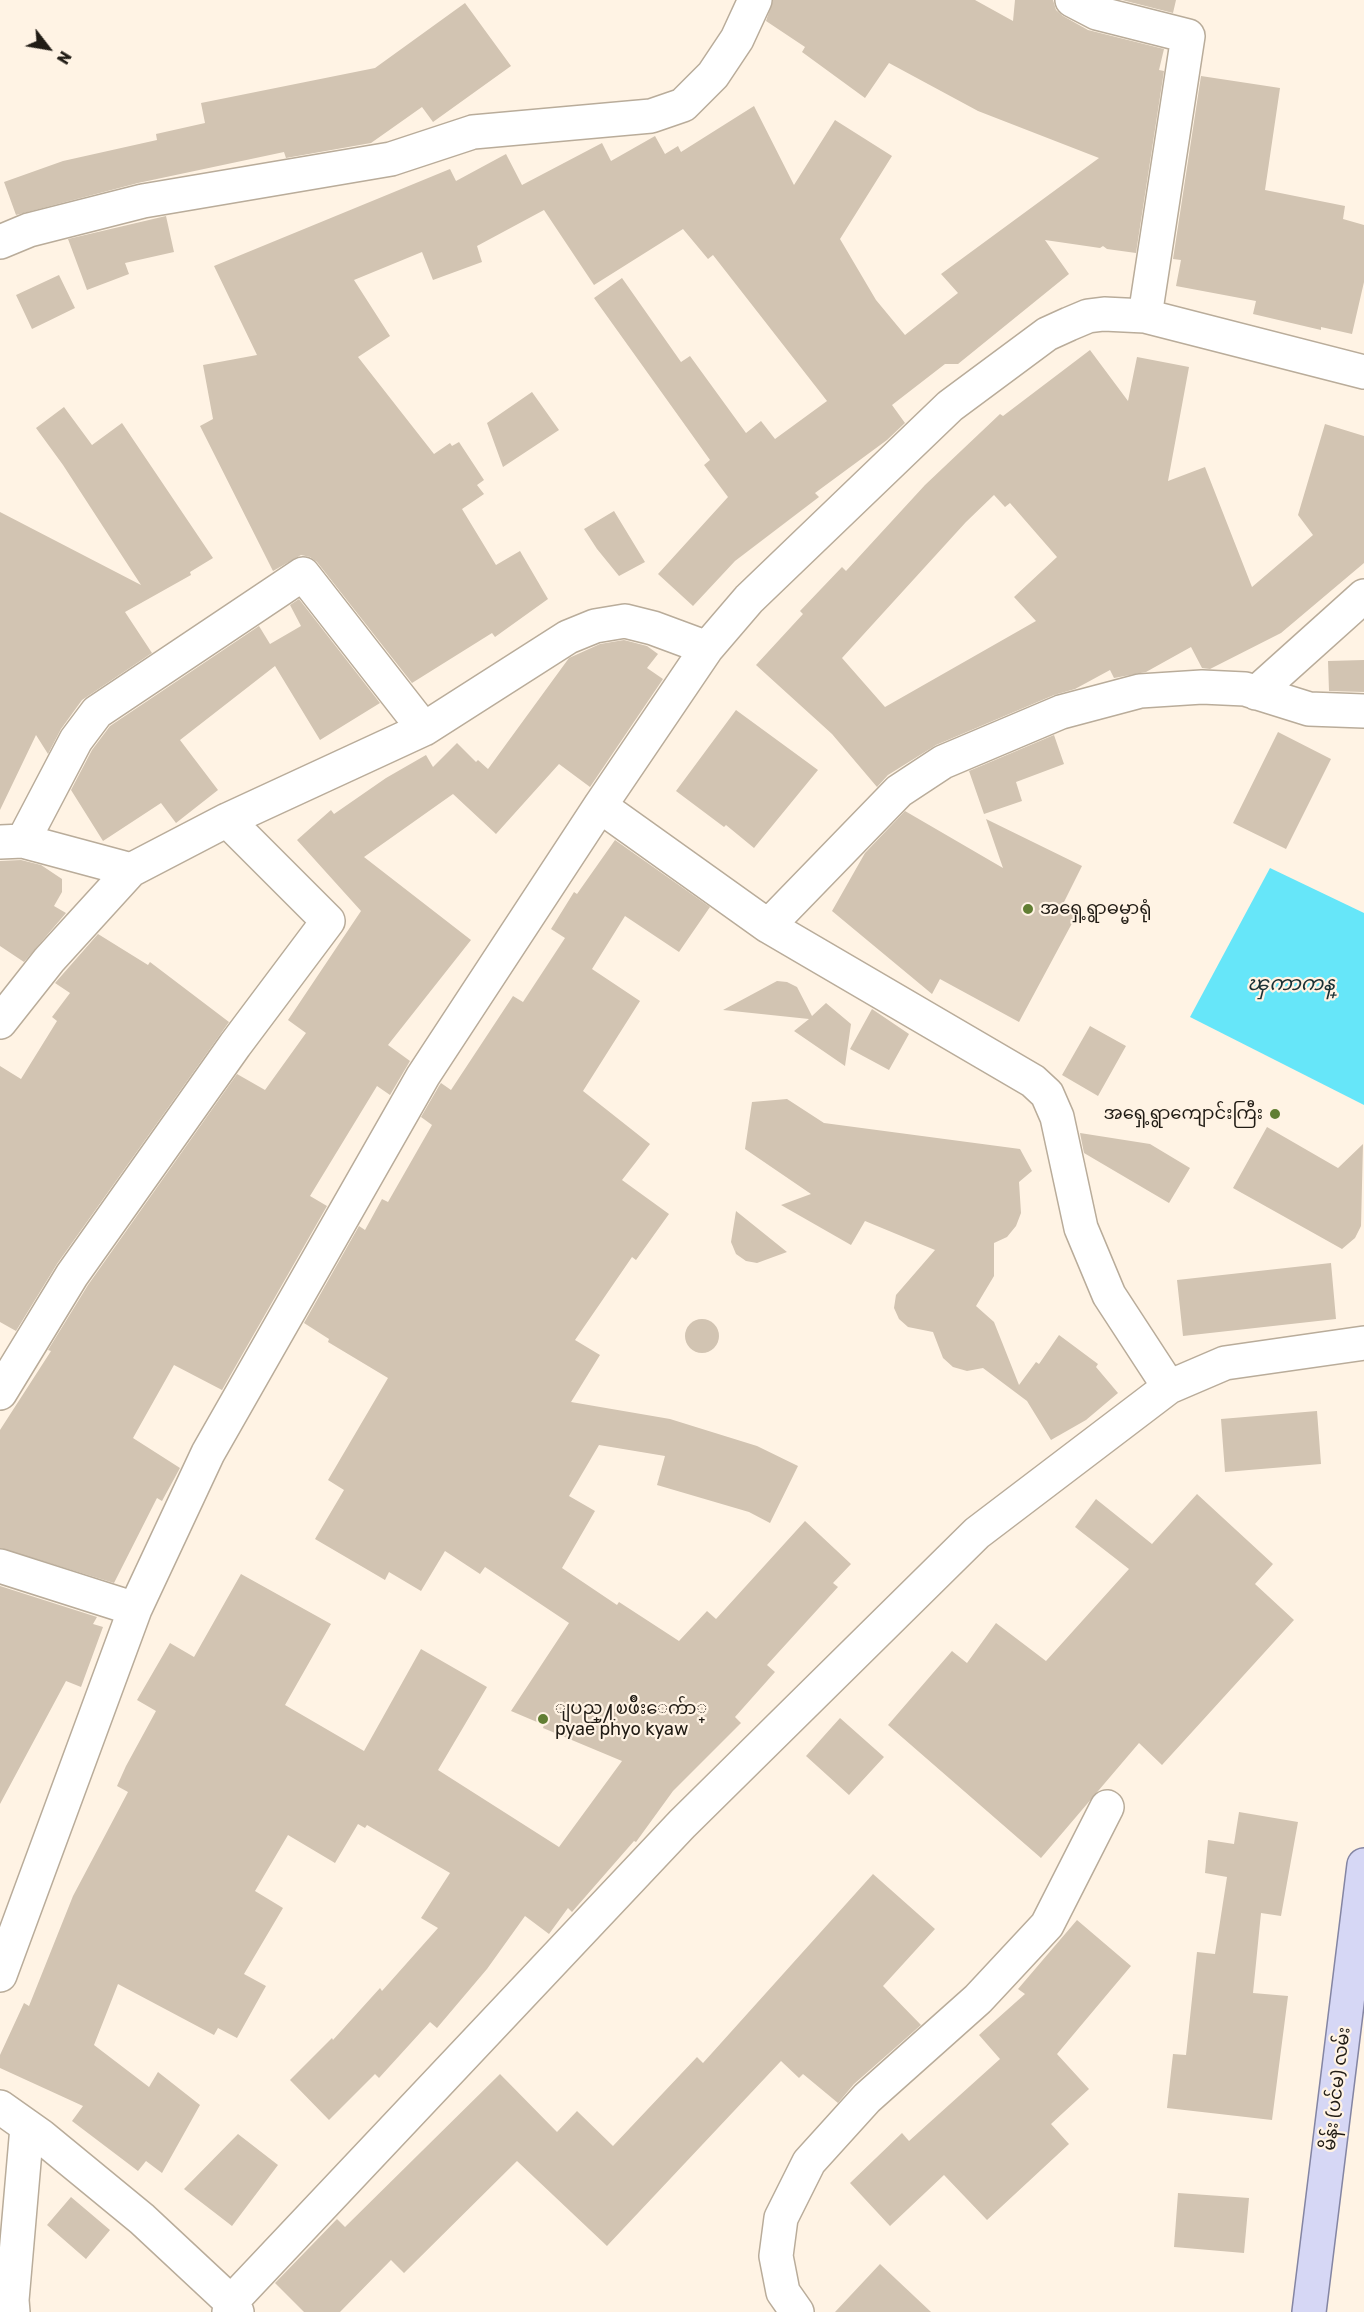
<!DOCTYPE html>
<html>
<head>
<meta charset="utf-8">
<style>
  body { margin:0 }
  #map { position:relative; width:1364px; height:2312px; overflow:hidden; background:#fff3e4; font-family:Rubik,sans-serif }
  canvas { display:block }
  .north { position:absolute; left:18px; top:18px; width:60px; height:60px; -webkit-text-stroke:4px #fff3e4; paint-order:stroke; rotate:121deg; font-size:16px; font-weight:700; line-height:24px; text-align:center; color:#211c15 }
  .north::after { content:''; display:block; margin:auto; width:21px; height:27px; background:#211c15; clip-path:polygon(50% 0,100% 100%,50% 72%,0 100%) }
</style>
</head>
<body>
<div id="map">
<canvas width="1364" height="2312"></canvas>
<div class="north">N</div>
</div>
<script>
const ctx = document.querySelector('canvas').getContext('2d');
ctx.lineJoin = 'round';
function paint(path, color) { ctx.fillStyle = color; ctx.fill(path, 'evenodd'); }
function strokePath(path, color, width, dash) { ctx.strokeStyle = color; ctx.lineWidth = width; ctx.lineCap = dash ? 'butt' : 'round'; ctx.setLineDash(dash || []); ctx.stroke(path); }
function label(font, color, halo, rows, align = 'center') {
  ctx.font = font + ' Rubik,"Noto Sans Myanmar",sans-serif'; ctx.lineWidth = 4.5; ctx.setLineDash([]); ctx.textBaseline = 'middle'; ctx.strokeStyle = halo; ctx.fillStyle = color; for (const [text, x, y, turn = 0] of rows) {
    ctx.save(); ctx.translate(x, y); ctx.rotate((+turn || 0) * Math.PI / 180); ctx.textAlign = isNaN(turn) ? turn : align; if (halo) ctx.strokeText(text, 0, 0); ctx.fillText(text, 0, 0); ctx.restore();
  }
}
paint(new Path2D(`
  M 1270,868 L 1364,913 L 1364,1105 L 1190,1017 Z`), '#66e6f9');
paint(new Path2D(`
  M 773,0 L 975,0 L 1013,21 L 1015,0 L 1053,0 L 1056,10 L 1063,16 L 1088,30 L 1164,49 L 1159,70 L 1164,71 L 1136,253 L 1107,249 L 1103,246 L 1100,248 L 1045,240 L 1069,274 L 958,364 L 945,364 L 892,405 L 905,423 L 887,440 L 815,493 L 819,497 L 735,561 L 693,606 L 658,574 L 728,497 L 704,465 L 710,460 L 594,298 L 622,278 L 681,362 L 690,356 L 746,433 L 761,421 L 775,439 L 827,401 L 713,255 L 708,259 L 683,229 L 594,285 L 544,210 L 477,246 L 482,262 L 433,280 L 422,252 L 354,280 L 390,336 L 358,357 L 434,454 L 450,443 L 452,446 L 459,442 L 484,480 L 477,485 L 484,494 L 462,509 L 496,565 L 520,551 L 548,599 L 495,637 L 492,633 L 412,683 L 317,562 L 310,557 L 301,555 L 273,571 L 200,426 L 213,419 L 203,365 L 257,355 L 214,266 L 450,169 L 456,181 L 506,154 L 522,185 L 602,143 L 611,161 L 655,136 L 665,154 L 678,146 L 681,152 L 754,106 L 794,185 L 835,120 L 892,156 L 840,239 L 876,300 L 905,335 L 958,293 L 941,274 L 1099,158 L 978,111 L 889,63 L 865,98 L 802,52 L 805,47 L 766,21 Z
  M 1122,0 L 1176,0 L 1173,13 Z
  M 465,3 L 511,66 L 433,122 L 422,107 L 371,143 L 286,158 L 284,152 L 138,183 L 16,215 L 4,182 L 63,161 L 157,140 L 156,134 L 205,123 L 201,103 L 375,68 Z
  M 1201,76 L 1280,88 L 1265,190 L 1345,206 L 1343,219 L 1364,225 L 1364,282 L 1352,334 L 1321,327 L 1321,330 L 1253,314 L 1256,301 L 1176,286 L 1181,260 L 1173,259 Z
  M 166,216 L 174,252 L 125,263 L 129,274 L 87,290 L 68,239 Z
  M 59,275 L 75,308 L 32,329 L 16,295 Z
  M 1090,350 L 1128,401 L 1137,357 L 1189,367 L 1168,481 L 1205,467 L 1252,587 L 1313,535 L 1298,515 L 1325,424 L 1364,436 L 1364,563 L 1281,633 L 1210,669 L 1202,668 L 1191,647 L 1146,672 L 1114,678 L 1110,670 L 1075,689 L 1054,695 L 936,745 L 888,775 L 877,787 L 832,734 L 756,665 L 803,614 L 800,611 L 842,567 L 846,571 L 925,485 L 1000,414 L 1003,416 ZM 994,495 L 1005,507 L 1010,503 L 1057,557 L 1014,597 L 1036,621 L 885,707 L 842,658 L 966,522 Z
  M 532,392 L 559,430 L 503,467 L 487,423 Z
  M 64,407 L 92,445 L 122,423 L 213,558 L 190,572 L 191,575 L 125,612 L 152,653 L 82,700 L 61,729 L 48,754 L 36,735 L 0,810 L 0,512 L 141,585 L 63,465 L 36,428 Z
  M 614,511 L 645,562 L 619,576 L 597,549 L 584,529 Z
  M 299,599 L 380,703 L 320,740 L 275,666 L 180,740 L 218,790 L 176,823 L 161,803 L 103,841 L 71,790 L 92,750 L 110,726 L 259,626 L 270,644 L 301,626 L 290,605 Z
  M 624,640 L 647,646 L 658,654 L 647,668 L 663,679 L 590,787 L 559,764 L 496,834 L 453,794 L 364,857 L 471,940 L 388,1045 L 410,1061 L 390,1095 L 377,1086 L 310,1196 L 327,1206 L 222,1390 L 174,1365 L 133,1438 L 180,1468 L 162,1501 L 157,1498 L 114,1583 L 0,1548 L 0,1430 L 51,1351 L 48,1350 L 88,1285 L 237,1074 L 265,1090 L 306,1033 L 288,1020 L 361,911 L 297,840 L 331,810 L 334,814 L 386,778 L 426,755 L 433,767 L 457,743 L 476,762 L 478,760 L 488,769 L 569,658 L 600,644 Z
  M 1364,660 L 1364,692 L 1329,691 L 1328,661 Z
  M 736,710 L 818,770 L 754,848 L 726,825 L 724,827 L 676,791 Z
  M 1278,732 L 1331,759 L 1286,849 L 1233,823 Z
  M 1054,735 L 1064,764 L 1016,782 L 1022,801 L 984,814 L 969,771 Z
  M 905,811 L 1003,868 L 986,819 L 1082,866 L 1062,906 L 1077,914 L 1019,1022 L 940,979 L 932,994 L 832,911 L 865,853 Z
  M 615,840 L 710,907 L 679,952 L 625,916 L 592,969 L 640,1001 L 583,1091 L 650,1144 L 622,1180 L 669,1214 L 636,1260 L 632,1257 L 575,1340 L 600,1355 L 571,1402 L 670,1419 L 757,1446 L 798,1466 L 770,1523 L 749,1512 L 657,1485 L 665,1456 L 599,1445 L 569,1496 L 595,1511 L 562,1568 L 617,1605 L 619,1602 L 679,1641 L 707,1611 L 716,1619 L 805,1521 L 851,1564 L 833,1583 L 838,1587 L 767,1665 L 775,1672 L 735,1717 L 741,1723 L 673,1791 L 636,1842 L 634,1841 L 572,1912 L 568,1908 L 549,1934 L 525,1916 L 487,1969 L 437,2028 L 430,2022 L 379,2078 L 375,2074 L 329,2120 L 290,2080 L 332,2038 L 333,2040 L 380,1988 L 382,1991 L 438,1928 L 421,1918 L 450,1873 L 367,1825 L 365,1828 L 358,1824 L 335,1863 L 288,1835 L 255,1891 L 283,1908 L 244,1974 L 266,1986 L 237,2038 L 218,2028 L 214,2035 L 118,1984 L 94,2045 L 149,2087 L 158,2072 L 200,2105 L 162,2173 L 146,2161 L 138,2171 L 72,2121 L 83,2106 L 0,2068 L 0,2055 L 24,2003 L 29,2006 L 73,1896 L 128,1792 L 117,1786 L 126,1766 L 156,1711 L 137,1700 L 170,1643 L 194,1657 L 241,1574 L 331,1624 L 285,1705 L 364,1751 L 421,1649 L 487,1687 L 438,1770 L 559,1847 L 622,1761 L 543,1728 L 544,1725 L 511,1711 L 569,1623 L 485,1567 L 480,1574 L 445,1551 L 421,1591 L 389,1572 L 385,1580 L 315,1539 L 344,1490 L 328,1480 L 388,1378 L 328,1342 L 329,1339 L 304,1323 L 359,1226 L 365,1230 L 382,1199 L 388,1202 L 432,1125 L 421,1117 L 439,1086 L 441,1083 L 451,1090 L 513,996 L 523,1002 L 565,938 L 551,929 L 574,892 L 577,894 Z
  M 21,860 L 41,865 L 62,879 L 62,892 L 54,906 L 66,913 L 24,962 L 0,946 L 0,861 Z
  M 98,934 L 148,965 L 150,962 L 229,1022 L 57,1264 L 16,1331 L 0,1322 L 0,1066 L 21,1079 L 57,1021 L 52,1017 L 70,993 L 55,983 Z
  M 777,981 L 787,982 L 797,987 L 812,1016 L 826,1003 L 851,1024 L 845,1066 L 794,1031 L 809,1019 L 723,1010 Z
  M 872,1009 L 909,1034 L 889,1070 L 850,1049 Z
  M 1090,1026 L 1126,1046 L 1098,1096 L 1062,1075 Z
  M 787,1099 L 824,1123 L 1020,1149 L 1032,1171 L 1019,1182 L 1021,1213 L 1016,1226 L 1007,1237 L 994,1243 L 994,1276 L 976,1306 L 994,1322 L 1019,1385 L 1036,1362 L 1039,1364 L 1059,1335 L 1098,1364 L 1096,1367 L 1118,1393 L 1086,1420 L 1051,1440 L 1027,1401 L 983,1368 L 967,1371 L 953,1367 L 943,1358 L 933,1332 L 908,1327 L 899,1319 L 894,1308 L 896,1295 L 935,1250 L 865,1221 L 851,1245 L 781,1205 L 811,1194 L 745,1149 L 752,1102 Z
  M 1267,1127 L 1338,1168 L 1363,1144 L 1361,1226 L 1355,1238 L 1342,1249 L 1233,1188 Z
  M 1080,1133 L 1150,1144 L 1190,1168 L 1169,1203 L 1084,1153 Z
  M 736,1211 L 787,1252 L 757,1263 L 746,1261 L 736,1254 L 731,1242 Z
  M 1331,1263 L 1336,1319 L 1183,1336 L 1177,1280 Z
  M685 1336a17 17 0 1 1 34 0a17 17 0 1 1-34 0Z
  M 1317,1411 L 1321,1464 L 1225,1472 L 1221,1419 Z
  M 1197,1494 L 1273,1564 L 1255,1584 L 1294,1620 L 1162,1765 L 1139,1743 L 1041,1858 L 888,1725 L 952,1651 L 967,1663 L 996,1623 L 1046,1661 L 1129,1569 L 1075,1527 L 1096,1499 L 1152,1544 Z
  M 0,1586 L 97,1617 L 93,1624 L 103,1627 L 81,1687 L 66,1681 L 0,1804 Z
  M 840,1718 L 884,1757 L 849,1795 L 806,1756 Z
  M 1239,1812 L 1298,1822 L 1281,1916 L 1261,1913 L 1253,1993 L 1288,1996 L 1272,2120 L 1167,2108 L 1173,2054 L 1186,2055 L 1197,1952 L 1215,1954 L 1227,1877 L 1205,1873 L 1208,1840 L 1234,1844 Z
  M 873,1874 L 935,1929 L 883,1986 L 921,2025 L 854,2084 L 838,2103 L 803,2074 L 799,2078 L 781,2061 L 607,2246 L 517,2161 L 404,2273 L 391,2260 L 340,2312 L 304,2312 L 275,2283 L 337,2219 L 345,2227 L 500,2074 L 557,2132 L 577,2111 L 613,2146 L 697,2057 L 703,2063 Z
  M 1077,1920 L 1131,1966 L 1057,2054 L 1089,2089 L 1051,2124 L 1069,2144 L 987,2220 L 944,2175 L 890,2226 L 850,2183 L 902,2133 L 909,2141 L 1000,2059 L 979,2035 L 1025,1994 L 1018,1989 Z
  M 238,2134 L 278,2165 L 232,2226 L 184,2189 Z
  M 1178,2193 L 1249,2198 L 1244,2253 L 1174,2247 Z
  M 71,2197 L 110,2230 L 86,2259 L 47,2225 Z
  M 880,2264 L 931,2312 L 835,2312 Z`), '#d2c4b2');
const minor = new Path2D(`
  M 1072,0 L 1097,13 L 1188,36 L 1145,316
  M 0,242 L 29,230 L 143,201 L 391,159 L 473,132 L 651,116 L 683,105 L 713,75 L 737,39 L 755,0
  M 1256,693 L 1364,596
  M 600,806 L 768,926 L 899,791 L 943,762 L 1061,712 L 1140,691 L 1202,687 L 1245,689 L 1309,709 L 1364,711
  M 23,841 L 76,740 L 97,712 L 303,574 L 424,729
  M 0,842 L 23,841 L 131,870 L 227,820 L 424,729 L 568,637 L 595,626 L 625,621 L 653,628 L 707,648
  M 768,926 L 1033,1081 L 1047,1094 L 1057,1117 L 1081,1228 L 1109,1295 L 1169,1387
  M 0,1022 L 49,960 L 131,870
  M 0,1393 L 72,1275 L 235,1045 L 328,921 L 227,820
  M 0,1566 L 135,1609
  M 0,1975 L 135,1609 L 208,1453 L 423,1076 L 600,806 L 707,648 L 749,599 L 950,406 L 1047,334 L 1069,324 L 1088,316 L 1104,314 L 1145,316 L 1364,372
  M 0,2107 L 41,2136 L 142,2219 L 231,2302 L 237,2312
  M 13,2312 L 12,2300 L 27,2127
  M 229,2312 L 231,2302 L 682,1824 L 977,1533 L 1169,1387 L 1225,1363 L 1364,1343
  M 797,2312 L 783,2292 L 776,2256 L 781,2218 L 809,2162 L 867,2098 L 978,1999 L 1047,1925 L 1107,1807`);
const major = new Path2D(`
  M 1309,2312 L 1364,1865`);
strokePath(minor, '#b9ac9a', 36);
strokePath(major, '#8485a3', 36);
strokePath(minor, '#fff', 33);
strokePath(major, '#d6d7f5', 33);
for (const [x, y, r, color] of [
  [1028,909,6,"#617e33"],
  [1275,1114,6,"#617e33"],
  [543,1719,6,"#617e33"]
]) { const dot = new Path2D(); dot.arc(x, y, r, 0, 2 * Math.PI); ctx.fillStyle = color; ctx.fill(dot); strokePath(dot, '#fff3e4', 2); }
label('18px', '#211c15', '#fff3e4', [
  ["အရှေ့ရွာဓမ္မာရုံ",1040,909],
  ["အရှေ့ရွာကျောင်းကြီး",1263,1114,"right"],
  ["ျပည္႔ၿဖိဳးေက်ာ္",555,1709],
  ["pyae phyo kyaw",555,1730]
], 'left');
label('18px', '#211c15', '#fff3e4', [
  ["မိန်း (ပင်မ) လမ်း",1337,2089,-83]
]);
label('italic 20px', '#1a3034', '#fff3e4', [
  ["ၾကာကန္",1291,984]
]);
</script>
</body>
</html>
